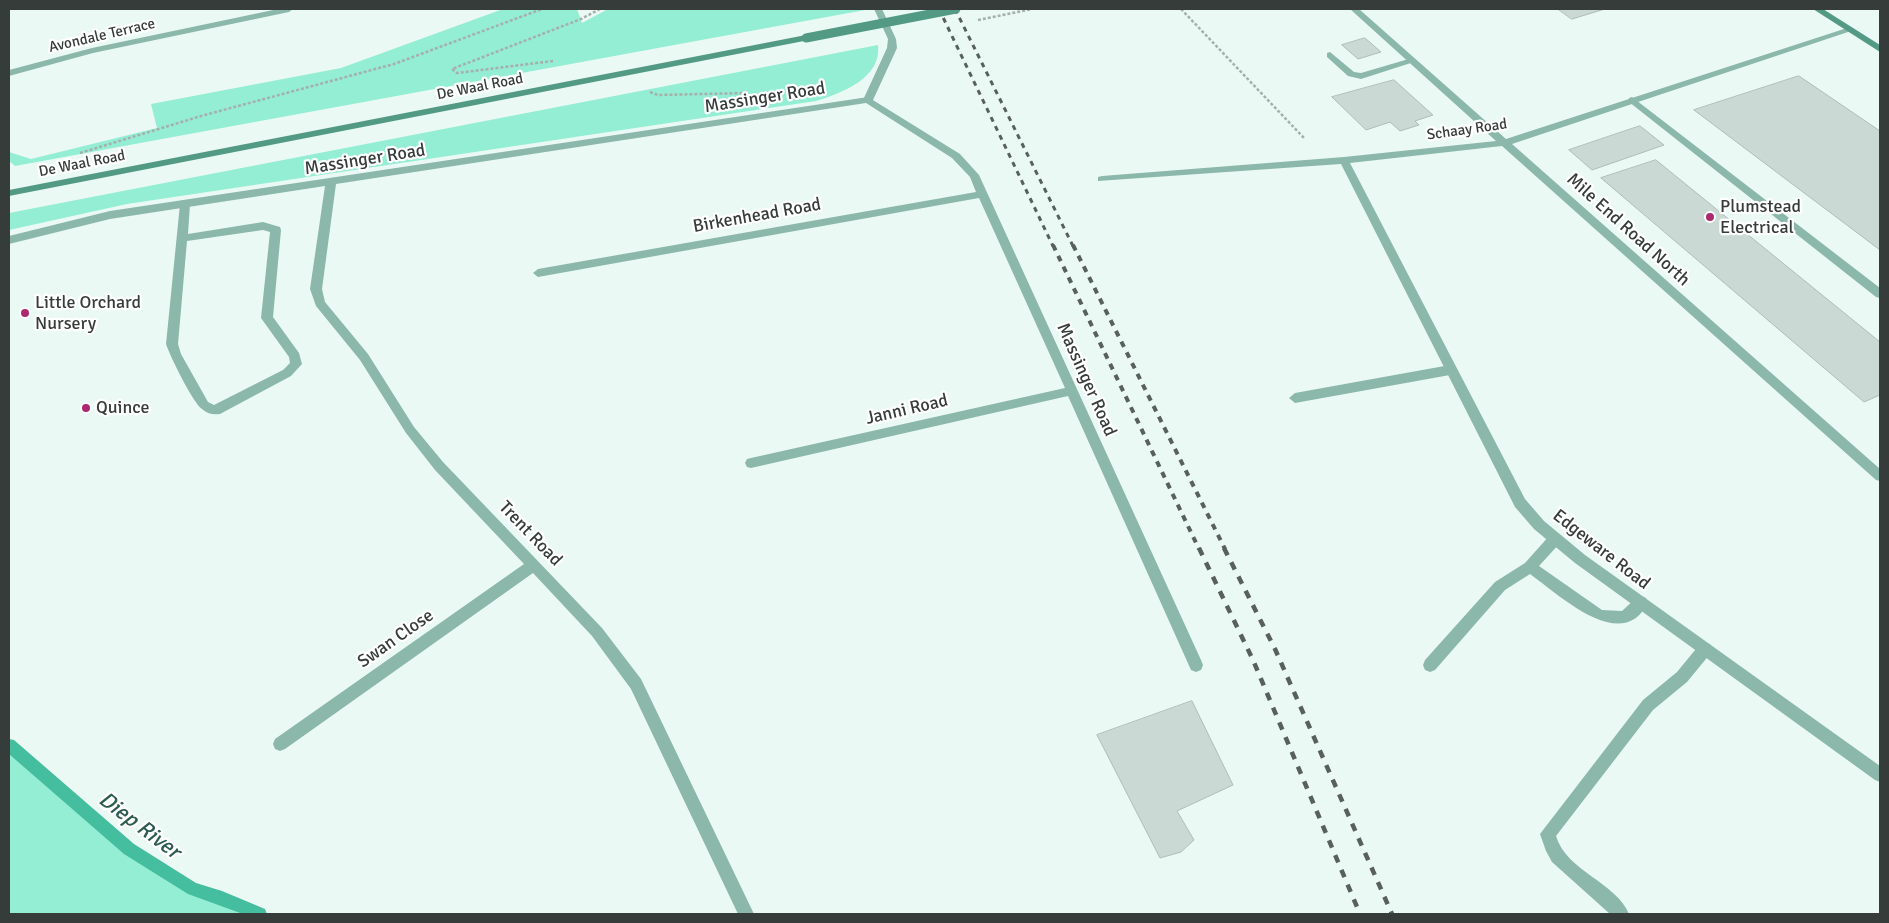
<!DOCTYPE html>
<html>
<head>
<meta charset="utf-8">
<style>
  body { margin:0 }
  #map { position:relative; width:1889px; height:923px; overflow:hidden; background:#ebf9f4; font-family:Signika,sans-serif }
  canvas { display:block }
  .frame { position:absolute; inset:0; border:10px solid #363c3a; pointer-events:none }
</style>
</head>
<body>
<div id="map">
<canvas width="1889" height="923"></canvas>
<div class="frame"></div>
</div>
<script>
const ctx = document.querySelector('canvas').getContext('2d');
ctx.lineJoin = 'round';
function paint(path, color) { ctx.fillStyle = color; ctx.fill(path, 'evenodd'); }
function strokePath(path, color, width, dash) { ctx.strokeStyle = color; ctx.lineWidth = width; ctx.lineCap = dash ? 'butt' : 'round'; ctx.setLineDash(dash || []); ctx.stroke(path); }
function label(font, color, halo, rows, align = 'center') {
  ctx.font = font + ' Signika,sans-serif'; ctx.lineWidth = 4.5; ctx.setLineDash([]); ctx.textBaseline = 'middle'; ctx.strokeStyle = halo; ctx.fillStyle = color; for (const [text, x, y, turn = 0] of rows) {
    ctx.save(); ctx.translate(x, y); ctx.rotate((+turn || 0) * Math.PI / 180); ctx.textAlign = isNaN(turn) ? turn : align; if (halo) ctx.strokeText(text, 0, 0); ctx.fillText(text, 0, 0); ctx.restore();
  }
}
paint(new Path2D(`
  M 503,9 L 577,9 L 582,23 L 608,9 L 865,10 L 15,166 L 9,161 L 9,152 L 31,159 L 157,128 L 151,104 L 341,68 Z
  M 878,45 C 882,78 842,93 816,101 L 127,204 L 9,230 L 9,213 Z
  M 9,745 L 129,849 L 193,889 L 222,898 L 260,914 L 9,914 Z`), '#94eed3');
paint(new Path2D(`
  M 9,739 L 14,740 L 134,844 L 196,883 L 222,891 L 265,909 L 267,914 L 243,914 L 188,894 L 124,854 L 9,754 Z`), '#45bd9f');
const building = new Path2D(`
  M 1558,9 L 1605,9 L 1572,19 Z
  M 1365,38 L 1381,52 L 1358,59 L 1342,45 Z
  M 1799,76 L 1880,131 L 1880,250 L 1694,110 Z
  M 1394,80 L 1433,115 L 1415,121 L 1419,125 L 1400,131 L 1390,122 L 1366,130 L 1332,97 Z
  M 1640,126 L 1664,145 L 1592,170 L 1569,150 Z
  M 1656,160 L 1880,342 L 1880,395 L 1864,402 L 1601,178 Z
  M 1192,701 L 1233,785 L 1177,811 L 1194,840 L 1181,852 L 1160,858 L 1097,735 Z`);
paint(building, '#cbd9d4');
strokePath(building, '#afbcb8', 1);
strokePath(new Path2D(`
  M 1181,9 L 1305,139
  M 553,61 L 457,73 L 452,69 L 581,19 L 600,9
  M 650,92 L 658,95 L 746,93
  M 80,153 L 201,116 L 394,64 L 542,9`), '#a5b0ac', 2.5, [3, 2]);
paint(new Path2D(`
  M 874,9 L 882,9 L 896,39 L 897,48 L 873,100 L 868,103 L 863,100 L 887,48 L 888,39 Z
  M 1330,52 L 1354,72 L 1361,73 L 1412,58 L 1417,61 L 1361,79 L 1348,76 L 1327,57 L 1327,53 Z
  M 1632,97 L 1880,288 L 1880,298 L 1876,297 L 1629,102 L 1629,98 Z
  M 185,200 L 190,204 L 188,234 L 263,222 L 280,227 L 281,230 L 273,317 L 299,353 L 302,364 L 291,376 L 220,414 C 213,415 208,414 202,409 C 193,403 170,356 166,344 L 180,204 ZM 263,230 L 270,232 L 261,318 L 289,357 L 290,363 L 283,370 L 214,405 L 208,402 L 181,354 L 178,344 L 187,241 Z
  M 1450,365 L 1456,370 L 1450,375 L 1295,403 L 1289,398 L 1295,393 Z
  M 1555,533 L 1560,535 L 1562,539 L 1560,543 L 1539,566 L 1602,610 L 1622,611 L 1636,598 L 1641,596 L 1646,598 L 1648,602 C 1623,656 1558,594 1530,574 L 1505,590 L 1435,670 L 1430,672 L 1425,670 L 1423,665 L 1425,660 L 1495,582 L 1525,563 L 1550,535 Z
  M 1705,643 L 1710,644 L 1712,649 L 1710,654 L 1687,682 L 1653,710 L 1556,836 C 1567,872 1616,882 1629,914 L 1610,914 L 1552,862 L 1546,851 L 1540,834 L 1643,700 L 1677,672 L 1700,644 Z`), '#8bb8aa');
paint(new Path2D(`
  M 278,9 L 293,9 L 289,12 L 93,53 L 9,76 L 9,70 L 92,48 Z
  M 1350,9 L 1359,9 L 1506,139 L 1847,28 L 1854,30 L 1512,144 L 1880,469 L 1880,481 L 1876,480 L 1502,146 L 1350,163 L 1525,499 L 1544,521 L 1585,555 L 1880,766 L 1880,782 L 1875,780 L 1575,563 L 1534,529 L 1515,507 L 1341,164 L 1098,181 L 1098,177 L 1102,176 L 1344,157 L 1496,141 Z
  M 868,97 L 960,154 L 979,175 L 1201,660 L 1203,665 L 1201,670 L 1196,672 L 1191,670 L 1068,396 L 751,468 L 747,467 L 745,463 L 747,459 L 751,458 L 1065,388 L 979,198 L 538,277 L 533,273 L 538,269 L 976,192 L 970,177 L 952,158 L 866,103 L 336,184 L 322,289 L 325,302 L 368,354 L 414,427 L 443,462 L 602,628 L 641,679 L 754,914 L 738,914 L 631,689 L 592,636 L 533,573 L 285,749 L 280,751 L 275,749 L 273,744 L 275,739 L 524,564 L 435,470 L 406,433 L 360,360 L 316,306 L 310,289 L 325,186 L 110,219 L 9,244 L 9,236 L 110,211 Z`), '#8bb8aa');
paint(new Path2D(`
  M 1813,9 L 1823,9 L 1880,45 L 1880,52 Z
  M 806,35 L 809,36 L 809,40 L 9,196 L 9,190 Z`), '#539a85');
strokePath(new Path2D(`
  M 939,9 L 1053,246
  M 955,9 L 1073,246`), '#585f5d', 3, [5, 5]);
strokePath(new Path2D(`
  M 1053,245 L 1199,549
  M 1073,245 L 1225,549`), '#585f5d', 4, [6, 6]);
strokePath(new Path2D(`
  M 1199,548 L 1253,660 L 1360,914
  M 1224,548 L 1275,649 L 1392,914`), '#585f5d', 4.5, [8, 8]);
strokePath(new Path2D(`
  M 978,20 L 1032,9`), '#a5b0ac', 2.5, [3, 2]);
strokePath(new Path2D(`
  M 806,38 L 956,9`), '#539a85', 9);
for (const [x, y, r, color] of [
  [1710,217,5,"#ad286f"],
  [25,313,5,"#ad286f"],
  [86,408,5,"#ad286f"]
]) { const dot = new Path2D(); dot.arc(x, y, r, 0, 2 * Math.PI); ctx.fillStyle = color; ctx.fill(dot); strokePath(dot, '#fff', 2); }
label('15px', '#363c3a', '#fff', [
  ["Avondale Terrace",102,36,-13],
  ["De Waal Road",480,87,-11],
  ["Schaay Road",1467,130,-8],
  ["De Waal Road",82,164,-11]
]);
label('18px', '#363c3a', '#fff', [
  ["Massinger Road",765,98,-9],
  ["Massinger Road",365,160,-9],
  ["Birkenhead Road",757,216,-10],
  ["Mile End Road North",1628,230,42],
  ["Massinger Road",1086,380,66],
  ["Janni Road",907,410,-13],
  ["Trent Road",530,534,46],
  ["Edgeware Road",1601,550,38],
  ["Swan Close",396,639,-35]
]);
label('18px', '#363c3a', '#fff', [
  ["Plumstead",1720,207],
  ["Electrical",1720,228],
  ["Little Orchard",35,303],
  ["Nursery",35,324],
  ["Quince",96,408]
], 'left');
label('italic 22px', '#2b5c4e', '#fff', [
  ["Diep River",139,826,37]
]);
</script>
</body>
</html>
